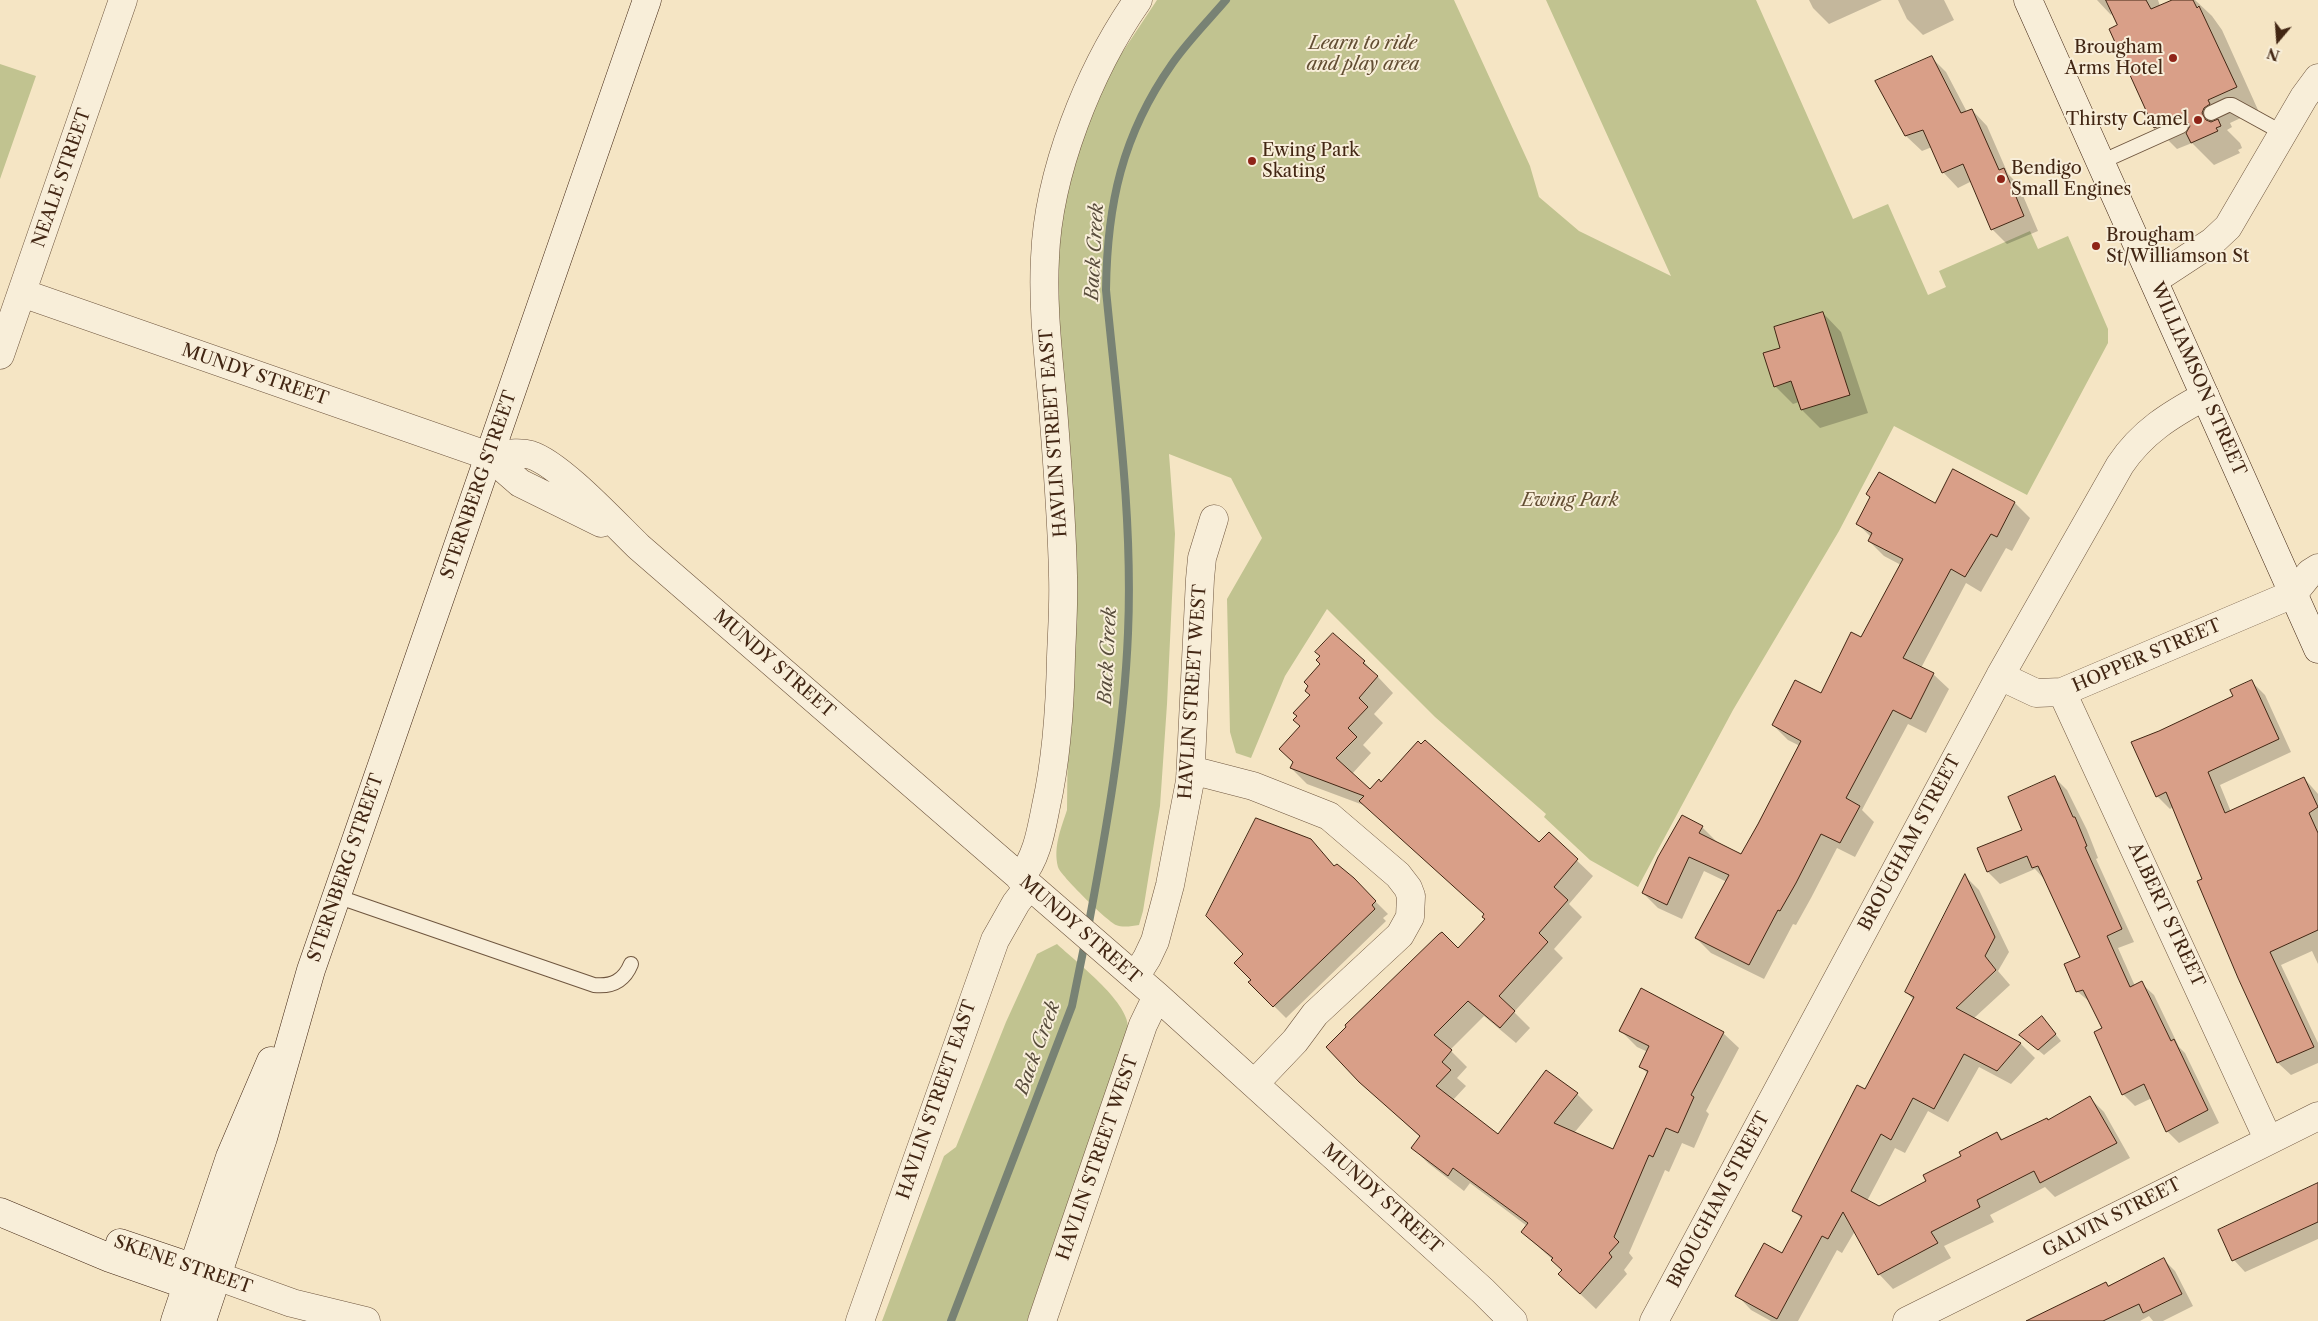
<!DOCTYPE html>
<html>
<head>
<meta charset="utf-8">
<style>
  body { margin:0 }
  #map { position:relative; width:2318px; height:1321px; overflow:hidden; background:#f5e5c4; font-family:"Libre Caslon Text",serif }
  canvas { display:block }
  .north { position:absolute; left:2253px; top:15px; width:50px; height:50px; -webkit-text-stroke:4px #f8eed9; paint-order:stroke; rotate:198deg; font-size:14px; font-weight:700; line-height:20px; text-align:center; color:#422613 }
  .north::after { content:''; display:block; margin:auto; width:18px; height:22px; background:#422613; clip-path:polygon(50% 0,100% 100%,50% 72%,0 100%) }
</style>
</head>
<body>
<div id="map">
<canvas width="2318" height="1321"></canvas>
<div class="north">N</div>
</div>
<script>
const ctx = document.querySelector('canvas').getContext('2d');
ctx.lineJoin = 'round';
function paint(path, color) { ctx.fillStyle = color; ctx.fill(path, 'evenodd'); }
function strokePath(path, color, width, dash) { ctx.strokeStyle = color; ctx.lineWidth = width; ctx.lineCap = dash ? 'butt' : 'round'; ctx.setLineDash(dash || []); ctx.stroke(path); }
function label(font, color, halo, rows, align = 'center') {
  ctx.font = font + ' "Libre Caslon Text",serif'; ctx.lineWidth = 4; ctx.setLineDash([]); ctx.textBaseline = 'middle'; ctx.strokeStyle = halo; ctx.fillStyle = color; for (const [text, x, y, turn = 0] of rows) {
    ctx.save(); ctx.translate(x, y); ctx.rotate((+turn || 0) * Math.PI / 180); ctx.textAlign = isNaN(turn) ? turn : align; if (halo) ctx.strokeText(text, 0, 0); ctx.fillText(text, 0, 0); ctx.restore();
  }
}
paint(new Path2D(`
  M 1157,0 L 1454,0 L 1530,166 L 1539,197 L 1579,231 L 1671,276 L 1546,0 L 1756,0 L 1853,219 L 1888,204 L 1928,295 L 1946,287 L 1939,271 L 2030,231 L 2038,249 L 2068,236 L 2108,329 L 2108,343 L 2027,495 L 1894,426 L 1839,531 L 1733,710 L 1638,887 L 1590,860 L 1544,817 L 1546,814 L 1435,717 L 1327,609 L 1285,676 L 1251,758 L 1236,753 L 1230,732 L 1227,599 L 1262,538 L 1231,478 L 1169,454 L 1175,534 L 1167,704 L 1160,806 L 1143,911 L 1139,925 C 1132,926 1123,928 1116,925 C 1107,921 1060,875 1058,867 C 1053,847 1061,829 1067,810 L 1070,544 L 1051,256 L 1084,110 Z
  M 0,64 L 36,76 L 0,179 Z
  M 1057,944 C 1075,961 1128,1001 1128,1027 L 1027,1321 L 882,1321 L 944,1156 L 956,1147 L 1006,1022 L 1037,954 Z`), '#c1c390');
paint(new Path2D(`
  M 1809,0 L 1882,0 L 1829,24 L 1813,8 Z
  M 1898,0 L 1944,0 L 1954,20 L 1923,35 L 1907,19 Z
  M 2097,0 L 2158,0 L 2160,6 L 2175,0 L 2195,0 L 2212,16 L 2222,30 L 2258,110 L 2230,123 L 2232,127 L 2227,130 L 2240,143 L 2242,148 L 2238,150 L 2240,153 L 2214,165 L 2192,143 L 2177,149 L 2155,127 L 2113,13 L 2111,15 Z
  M 1931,57 L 1946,72 L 1967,112 L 1972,110 L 1987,126 L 2008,174 L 2018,184 L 2038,231 L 2007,244 L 1992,229 L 1972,181 L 1958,188 L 1943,172 L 1932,147 L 1922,151 L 1906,136 L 1877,82 Z
  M 1823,313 L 1841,332 L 1868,413 L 1820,428 L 1802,410 L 1799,402 L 1793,404 L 1775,386 L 1782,348 Z
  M 1953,471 L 2015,503 L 2030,518 L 2012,551 L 2006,548 L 1981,592 L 1966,583 L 1921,668 L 1933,674 L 1949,689 L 1926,733 L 1908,724 L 1862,810 L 1874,822 L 1855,857 L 1837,848 L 1811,898 L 1796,925 L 1793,924 L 1764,979 L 1711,953 L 1696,938 L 1727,882 L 1704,871 L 1682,919 L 1658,908 L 1643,893 L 1702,827 L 1717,842 L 1741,856 L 1800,746 L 1788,740 L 1773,725 L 1821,695 L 1862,638 L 1901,565 L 1884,556 L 1869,541 L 1871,537 L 1857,523 L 1936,505 Z
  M 1333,635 L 1364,662 L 1393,693 L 1374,714 L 1383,723 L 1363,745 L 1371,753 L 1352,774 L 1370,791 L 1382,783 L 1539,843 L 1549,834 L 1593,876 L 1569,904 L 1582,917 L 1554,949 L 1563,958 L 1514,1012 L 1530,1028 L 1516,1043 L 1484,1016 L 1450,1050 L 1467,1067 L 1457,1078 L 1466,1086 L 1453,1100 L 1499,1135 L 1577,1094 L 1593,1110 L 1574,1133 L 1614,1151 L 1648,1074 L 1640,1066 L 1648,1052 L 1637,1047 L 1621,1031 L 1723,1033 L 1739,1048 L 1706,1111 L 1709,1114 L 1694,1148 L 1682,1143 L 1669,1172 L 1665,1170 L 1629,1253 L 1633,1258 L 1624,1270 L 1627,1274 L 1596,1309 L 1559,1274 L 1563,1270 L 1553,1260 L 1522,1232 L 1527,1226 L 1470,1183 L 1464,1191 L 1428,1163 L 1412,1147 L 1420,1137 L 1360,1081 L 1458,949 L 1487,919 L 1485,915 L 1366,806 L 1307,784 L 1291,768 L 1301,726 L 1322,664 L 1321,656 Z
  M 2252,682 L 2265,695 L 2291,752 L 2220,785 L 2231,812 L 2304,778 L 2318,794 L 2318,964 L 2312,951 L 2281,965 L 2318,1043 L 2318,1063 L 2291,1075 L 2278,1063 L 2239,977 L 2204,880 L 2173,807 L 2170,809 L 2157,796 L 2159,732 L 2234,696 Z
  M 2055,778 L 2067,790 L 2087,830 L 2098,858 L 2096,859 L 2134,942 L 2118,948 L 2135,986 L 2141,983 L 2154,995 L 2179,1047 L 2185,1053 L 2219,1123 L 2179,1143 L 2167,1131 L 2152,1098 L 2135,1106 L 2123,1094 L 2103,1029 L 2091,1003 L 2078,992 L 2066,965 L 2081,958 L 2045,880 L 2035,869 L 2000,884 L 1988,872 L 1979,849 L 2024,831 Z
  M 1310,840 L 1335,867 L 1366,892 L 1388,914 L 1383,918 L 1386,921 L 1286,1018 L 1250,982 L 1252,980 L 1245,954 Z
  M 1966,877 L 1979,890 L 2009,952 L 1998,971 L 2010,985 L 1973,1019 L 2021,1044 L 2035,1058 L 2011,1084 L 1979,1067 L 1948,1122 L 1928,1111 L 1905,1153 L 1895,1148 L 1867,1201 L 1879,1208 L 1927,1181 L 1997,1133 L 2004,1141 L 2049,1121 L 2090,1098 L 2104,1112 L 2130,1158 L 2055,1197 L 2045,1187 L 1990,1215 L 1994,1222 L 1944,1246 L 1951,1258 L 1893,1289 L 1879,1274 L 1855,1231 L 1842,1253 L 1837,1250 L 1798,1321 L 1771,1321 L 1751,1310 L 1737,1295 L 1783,1255 L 1802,1219 L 1794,1211 L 1865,1091 L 1914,1000 L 1906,992 Z
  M 2042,1017 L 2061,1041 L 2044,1055 L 2026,1040 Z
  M 2318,1185 L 2318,1239 L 2245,1272 L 2234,1260 Z
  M 2163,1259 L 2175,1271 L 2193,1306 L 2163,1321 L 2153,1321 L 2149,1316 L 2140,1321 L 2028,1321 L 2105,1283 L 2109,1287 Z`), '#0003');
strokePath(new Path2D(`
  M 1088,928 C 1106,831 1124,732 1128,633 C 1133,518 1117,404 1106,290 C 1107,205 1122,135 1172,64 C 1188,41 1208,21 1226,0
  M 951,1321 L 1072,1006 L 1085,942`), '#788274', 8);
const building = new Path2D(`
  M 2106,0 L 2146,0 L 2151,9 L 2172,0 L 2193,0 L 2197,8 L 2199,6 L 2237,87 L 2208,100 L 2210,104 L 2204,108 L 2202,113 L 2206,120 L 2211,122 L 2218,119 L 2221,126 L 2216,128 L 2218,131 L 2191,143 L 2186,133 L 2190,126 L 2186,119 L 2178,117 L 2154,128 L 2109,29 L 2117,25 Z
  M 1932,56 L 1961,113 L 1972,109 L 1999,170 L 2004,168 L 2024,216 L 1991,230 L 1963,164 L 1942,173 L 1923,130 L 1905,136 L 1875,81 Z
  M 1823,312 L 1850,395 L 1801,410 L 1791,381 L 1774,387 L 1763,353 L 1780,348 L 1774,327 Z
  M 1953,469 L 2015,502 L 1997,537 L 1991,534 L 1965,577 L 1951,569 L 1903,658 L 1934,673 L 1911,719 L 1893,710 L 1846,798 L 1860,806 L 1840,843 L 1821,834 L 1796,883 L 1780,911 L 1778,910 L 1749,965 L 1695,938 L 1729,875 L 1689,857 L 1667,905 L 1642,893 L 1658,857 L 1682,815 L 1703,826 L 1699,833 L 1741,854 L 1758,824 L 1801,741 L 1772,725 L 1795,680 L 1821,693 L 1851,632 L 1861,637 L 1903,559 L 1868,541 L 1872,533 L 1856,524 L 1870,497 L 1866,494 L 1879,472 L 1935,503 Z
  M 1333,633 L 1365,661 L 1363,663 L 1378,676 L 1359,698 L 1368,707 L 1348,728 L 1357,737 L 1336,758 L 1370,789 L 1379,779 L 1381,782 L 1418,741 L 1421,744 L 1425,740 L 1539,842 L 1549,832 L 1578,859 L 1554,887 L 1568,900 L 1539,933 L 1548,942 L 1499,996 L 1515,1011 L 1500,1028 L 1468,1001 L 1434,1035 L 1452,1050 L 1442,1062 L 1451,1070 L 1436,1086 L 1498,1134 L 1546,1070 L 1578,1093 L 1554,1123 L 1613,1149 L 1648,1071 L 1639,1067 L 1649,1046 L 1619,1031 L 1641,988 L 1724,1032 L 1691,1095 L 1694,1097 L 1678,1133 L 1666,1128 L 1653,1157 L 1649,1155 L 1614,1237 L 1619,1242 L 1609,1253 L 1612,1257 L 1580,1294 L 1558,1274 L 1562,1270 L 1551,1260 L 1553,1258 L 1521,1232 L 1528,1223 L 1453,1168 L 1448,1176 L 1411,1148 L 1420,1136 L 1359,1082 L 1326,1047 L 1346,1027 L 1345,1025 L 1439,934 L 1442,932 L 1458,948 L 1485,919 L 1482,917 L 1484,914 L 1359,801 L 1364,796 L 1290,768 L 1293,762 L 1279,749 L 1300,726 L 1293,720 L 1297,716 L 1293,713 L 1310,695 L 1305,691 L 1308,686 L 1304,682 L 1320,664 L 1316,660 L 1320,656 L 1315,652 Z
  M 2252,680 L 2279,739 L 2208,772 L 2225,813 L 2304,777 L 2318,807 L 2309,813 L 2318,833 L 2318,930 L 2270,952 L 2314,1047 L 2277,1063 L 2238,978 L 2197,881 L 2202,879 L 2166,792 L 2156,797 L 2131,742 L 2159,731 L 2233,696 L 2230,690 Z
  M 2055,776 L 2073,817 L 2075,817 L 2087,846 L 2085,847 L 2122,929 L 2107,936 L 2130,987 L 2142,981 L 2171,1041 L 2174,1039 L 2208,1110 L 2166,1132 L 2144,1084 L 2122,1095 L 2094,1032 L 2102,1028 L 2083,990 L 2076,992 L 2064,964 L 2080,957 L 2038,866 L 2032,868 L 2027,856 L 1987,872 L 1977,848 L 2022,830 L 2008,797 Z
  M 1256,818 L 1311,839 L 1334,866 L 1337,864 L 1354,878 L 1376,901 L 1372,905 L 1375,909 L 1273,1007 L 1248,982 L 1251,980 L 1234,963 L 1243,954 L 1206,916 Z
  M 1965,874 L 1995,937 L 1985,956 L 1996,970 L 1956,1008 L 2021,1043 L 1997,1071 L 1964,1054 L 1934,1109 L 1913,1098 L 1891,1140 L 1881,1134 L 1851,1191 L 1879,1206 L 1926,1181 L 1923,1175 L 1961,1156 L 1959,1152 L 1997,1132 L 2001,1140 L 2047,1118 L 2048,1120 L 2090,1096 L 2117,1143 L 2040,1183 L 2034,1171 L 1977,1200 L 1980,1207 L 1931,1232 L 1938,1243 L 1878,1275 L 1843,1212 L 1828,1239 L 1822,1236 L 1777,1319 L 1735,1296 L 1764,1243 L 1782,1253 L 1802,1216 L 1792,1211 L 1857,1085 L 1865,1089 L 1914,997 L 1905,992 Z
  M 2042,1016 L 2056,1034 L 2038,1050 L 2019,1035 Z
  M 2318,1183 L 2318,1222 L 2232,1261 L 2218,1230 Z
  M 2164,1258 L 2182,1294 L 2143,1313 L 2139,1304 L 2103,1321 L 2026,1321 L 2106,1282 L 2108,1286 Z`);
paint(building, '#d99f88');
strokePath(building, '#422613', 1);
const lane = new Path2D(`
  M 2211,113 L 2228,105 L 2232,105 L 2283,133
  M 2101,162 L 2181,126
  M 336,896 L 594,985 C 612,987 624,981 631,964`);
const street = new Path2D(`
  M 2154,280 L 2212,242 L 2228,227 L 2304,97 L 2318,78
  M 22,293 L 489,456 L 520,483 L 601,523
  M 0,355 L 123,0
  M 489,456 C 502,455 517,451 531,455 C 560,464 615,524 639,547 L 1157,996 L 1483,1291 L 1513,1321
  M 2000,676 L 2036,693 L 2062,692 L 2293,594 L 2310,573 L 2318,568
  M 2062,692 L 2268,1139
  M 1191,770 L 1253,786 L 1329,816 L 1398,875 L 1408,888 L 1411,896 L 1410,917 L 1400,935 L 1315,1014 L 1295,1041 L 1255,1083
  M 1020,878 C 1037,858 1041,831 1046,806 C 1057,757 1060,707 1061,657 C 1062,630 1064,603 1063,576 C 1062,524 1058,473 1054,421 C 1050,367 1042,312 1045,258 C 1048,173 1089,70 1138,0
  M 1135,977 L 1147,958 L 1155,941 L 1170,885 L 1190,781 L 1200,579 L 1202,558 L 1214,519
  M 217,1276 L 292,1303 L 366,1321
  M 860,1321 L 995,940 L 1016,903 L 1029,886
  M 1042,1321 L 1143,1025 L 1157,996
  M 1654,1321 L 2000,676 L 2120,465 C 2142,432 2170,415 2205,396
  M 1907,1321 L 2318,1116`);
const secondary = new Path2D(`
  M 2028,0 L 2318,649
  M 0,1212 L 110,1258 L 187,1285 L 205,1285
  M 120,1243 L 209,1273
  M 175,1321 L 230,1157 L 271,1061
  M 202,1321 L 263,1138 L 311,970 L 647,0`);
strokePath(lane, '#6f563f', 16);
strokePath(street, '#6f563f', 29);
strokePath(secondary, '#422613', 29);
strokePath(lane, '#f8eed9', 14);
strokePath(street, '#f8eed9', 28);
strokePath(secondary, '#f8eed9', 28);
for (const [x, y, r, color] of [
  [2173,58,5,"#8f2418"],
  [2198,120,5,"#8f2418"],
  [1252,161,5,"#8f2418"],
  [2001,179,5,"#8f2418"],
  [2096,246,5,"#8f2418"]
]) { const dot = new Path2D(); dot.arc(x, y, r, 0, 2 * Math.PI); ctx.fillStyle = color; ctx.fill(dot); strokePath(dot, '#f8eed9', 2); }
label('italic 18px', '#624d32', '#f8eed9', [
  ["Learn to ride",1363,44],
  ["and play area",1363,65],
  ["Ewing Park",1570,501]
]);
label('18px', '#422613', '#f8eed9', [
  ["Brougham",2163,48,"right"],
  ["Arms Hotel",2163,69,"right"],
  ["Thirsty Camel",2188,120,"right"],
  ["Ewing Park",1262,151],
  ["Skating",1262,172],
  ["Bendigo",2011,169],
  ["Small Engines",2011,190],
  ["Brougham",2106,236],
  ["St/Williamson St",2106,257]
], 'left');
label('18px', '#422613', '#f8eed9', [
  ["NEALE STREET",62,178,-71],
  ["MUNDY STREET",255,375,19],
  ["WILLIAMSON STREET",2198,379,66],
  ["HAVLIN STREET EAST",1054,433,-94],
  ["STERNBERG STREET",479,485,-71],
  ["HOPPER STREET",2147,656,-23],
  ["MUNDY STREET",774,664,41],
  ["HAVLIN STREET WEST",1193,692,-86],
  ["BROUGHAM STREET",1910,843,-62],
  ["STERNBERG STREET",346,868,-71],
  ["ALBERT STREET",2166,915,65],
  ["MUNDY STREET",1080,930,41],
  ["HAVLIN STREET EAST",937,1100,-71],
  ["HAVLIN STREET WEST",1098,1158,-71],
  ["MUNDY STREET",1382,1199,42],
  ["BROUGHAM STREET",1719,1200,-62],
  ["GALVIN STREET",2112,1218,-27],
  ["SKENE STREET",183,1265,19]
]);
label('italic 19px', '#584c3c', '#f8eed9', [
  ["Back Creek",1095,252,-87],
  ["Back Creek",1108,656,-87],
  ["Back Creek",1038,1048,-70]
]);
</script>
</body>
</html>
